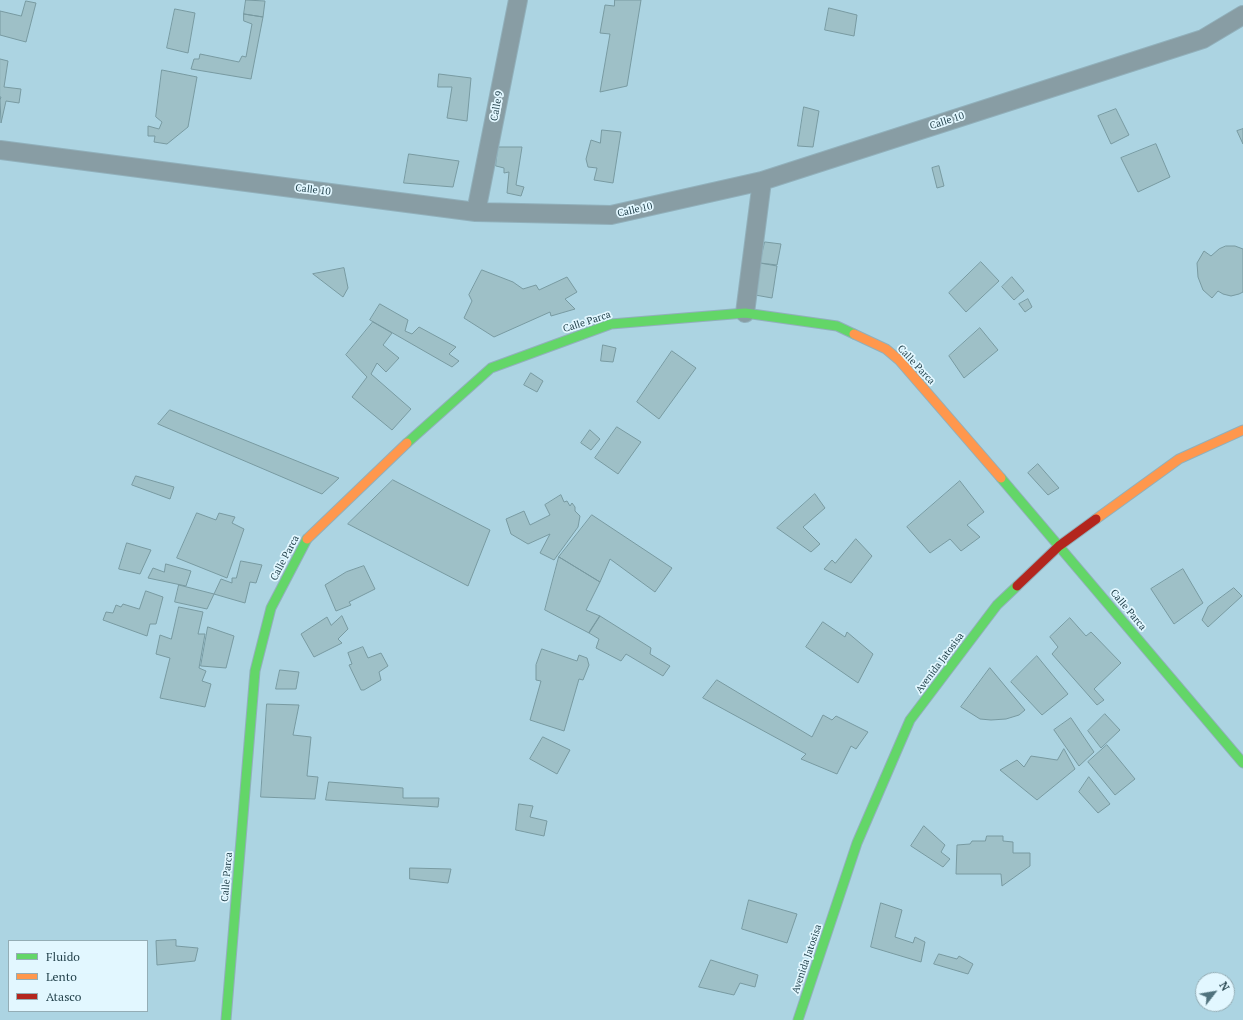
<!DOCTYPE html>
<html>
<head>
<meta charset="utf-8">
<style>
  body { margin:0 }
  #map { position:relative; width:1243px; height:1020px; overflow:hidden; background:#acd4e2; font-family:"PT Serif",serif }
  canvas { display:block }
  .legend { position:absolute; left:8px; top:940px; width:140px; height:72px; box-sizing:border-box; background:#e2f7ff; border:1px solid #94adb5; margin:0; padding:5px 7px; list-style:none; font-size:12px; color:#1e3d47 }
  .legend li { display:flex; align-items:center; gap:8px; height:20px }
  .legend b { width:20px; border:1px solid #94adb5 }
  .north { position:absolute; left:1195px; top:972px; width:40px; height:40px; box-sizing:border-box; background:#e2f7ff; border:1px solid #94adb5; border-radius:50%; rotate:59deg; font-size:11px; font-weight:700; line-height:16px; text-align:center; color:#1e3d47 }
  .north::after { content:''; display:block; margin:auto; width:14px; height:18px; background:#50727d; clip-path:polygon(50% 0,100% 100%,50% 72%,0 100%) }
</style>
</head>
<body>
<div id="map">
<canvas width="1243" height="1020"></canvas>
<ul class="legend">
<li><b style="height:5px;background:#63d668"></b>Fluido</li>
<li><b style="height:5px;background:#ff974d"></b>Lento</li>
<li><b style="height:5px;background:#b3261e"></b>Atasco</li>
</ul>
<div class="north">N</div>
</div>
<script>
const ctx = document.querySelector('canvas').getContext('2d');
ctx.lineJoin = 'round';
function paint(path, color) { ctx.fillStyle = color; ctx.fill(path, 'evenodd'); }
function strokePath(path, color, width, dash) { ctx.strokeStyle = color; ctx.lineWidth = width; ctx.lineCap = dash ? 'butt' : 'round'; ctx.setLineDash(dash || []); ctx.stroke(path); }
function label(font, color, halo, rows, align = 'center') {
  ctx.font = font + ' "PT Serif",serif'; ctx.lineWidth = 3.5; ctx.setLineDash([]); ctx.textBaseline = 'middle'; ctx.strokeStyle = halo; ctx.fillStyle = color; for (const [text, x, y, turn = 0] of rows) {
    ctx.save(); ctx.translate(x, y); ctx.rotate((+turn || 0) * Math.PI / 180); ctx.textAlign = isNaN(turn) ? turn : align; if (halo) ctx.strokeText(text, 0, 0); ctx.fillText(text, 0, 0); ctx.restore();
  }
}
const building = new Path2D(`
  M 246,0 L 265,1 L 263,17 L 244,14 Z
  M 615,0 L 641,0 L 627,86 L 600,92 L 610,34 L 600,33 L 605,5 L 614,6 Z
  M 26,1 L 36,3 L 26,42 L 0,35 L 0,11 L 21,16 Z
  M 829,8 L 857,15 L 854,36 L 825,30 Z
  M 175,9 L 195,13 L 188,53 L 167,48 Z
  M 244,14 L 263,17 L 251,79 L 191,69 L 194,59 L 199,59 L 200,54 L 239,62 L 242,56 L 246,57 L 252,24 L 244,21 Z
  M 0,59 L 8,61 L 4,87 L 21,89 L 19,103 L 6,101 L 1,123 L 0,100 L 1,97 L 0,97 Z
  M 162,70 L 197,77 L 188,127 L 167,144 L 154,142 L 155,136 L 148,136 L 148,126 L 159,129 L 162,122 L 156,117 Z
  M 439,74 L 471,78 L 467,121 L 447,118 L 452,87 L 438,87 Z
  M 804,107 L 819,111 L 813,147 L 798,146 Z
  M 1116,109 L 1129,135 L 1111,144 L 1098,116 Z
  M 1243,129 L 1243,144 L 1237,131 Z
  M 602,130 L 621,132 L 613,183 L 594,180 L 597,168 L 588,167 L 586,159 L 591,140 L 600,143 Z
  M 1156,144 L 1170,177 L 1138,192 L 1121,158 Z
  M 498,147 L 522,147 L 516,185 L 524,187 L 521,196 L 507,193 L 509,172 L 504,173 L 504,168 L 496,166 Z
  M 409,154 L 459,161 L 453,187 L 404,183 Z
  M 939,166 L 944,186 L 937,188 L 932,168 Z
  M 765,242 L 781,244 L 777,265 L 760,263 Z
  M 1226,246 L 1235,246 L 1243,249 L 1243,292 L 1239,294 L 1231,296 L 1223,294 L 1218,291 L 1212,298 L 1203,290 L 1198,277 L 1197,263 L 1204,251 L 1211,256 L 1219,249 Z
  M 981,262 L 999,281 L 966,312 L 949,293 Z
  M 760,263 L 777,266 L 772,298 L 755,295 Z
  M 344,268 L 348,288 L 343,297 L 313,274 Z
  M 482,270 L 513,282 L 523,289 L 536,285 L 539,290 L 567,277 L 577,292 L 565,299 L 575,309 L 551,316 L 550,312 L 494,337 L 464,318 L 472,301 L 469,295 Z
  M 1012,277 L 1024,291 L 1014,300 L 1002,287 Z
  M 1028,299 L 1032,307 L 1025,312 L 1019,304 Z
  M 380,304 L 408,320 L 405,331 L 412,334 L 419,327 L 456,347 L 449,354 L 459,361 L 452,367 L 370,320 Z
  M 373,322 L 392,333 L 383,345 L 399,358 L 386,372 L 377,363 L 371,374 L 411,409 L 392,430 L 352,397 L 367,377 L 346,355 Z
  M 980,328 L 998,350 L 964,378 L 949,356 Z
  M 603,345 L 616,348 L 613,362 L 601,361 Z
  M 672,351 L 696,368 L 659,419 L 637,402 Z
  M 531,373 L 543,381 L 537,392 L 524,385 Z
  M 170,410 L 339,478 L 322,494 L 158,424 Z
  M 617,427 L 641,442 L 618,474 L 595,458 Z
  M 590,430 L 600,439 L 591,450 L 581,443 Z
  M 1038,464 L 1059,488 L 1048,495 L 1028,473 Z
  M 136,476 L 174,487 L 170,499 L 132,485 Z
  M 393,480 L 490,530 L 468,586 L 348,524 Z
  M 960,481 L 984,512 L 967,525 L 980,537 L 961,551 L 950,539 L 930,553 L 907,527 Z
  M 815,494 L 825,508 L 803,527 L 820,544 L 811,552 L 777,528 Z
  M 561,495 L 564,502 L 567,501 L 570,506 L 572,503 L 575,507 L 575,511 L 580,516 L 578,527 L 554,560 L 540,553 L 550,534 L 528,544 L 511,534 L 506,519 L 524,511 L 530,525 L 550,515 L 545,505 Z
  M 197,513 L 216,520 L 219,513 L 235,517 L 232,523 L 244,529 L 227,578 L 177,558 Z
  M 592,515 L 672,568 L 655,592 L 610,559 L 600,582 L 559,557 Z
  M 856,539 L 872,556 L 851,583 L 824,569 L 832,560 L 835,563 Z
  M 127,543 L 151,550 L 140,574 L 119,569 Z
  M 559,557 L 600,582 L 586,610 L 600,616 L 589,633 L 545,610 Z
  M 241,561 L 262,565 L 256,583 L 250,582 L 245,603 L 214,594 L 221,579 L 232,583 L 232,578 L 236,578 Z
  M 166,564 L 191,571 L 186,586 L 148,578 L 153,568 L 164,572 Z
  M 364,566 L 375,589 L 349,602 L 351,605 L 336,611 L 325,585 L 346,572 Z
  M 1183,569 L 1203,603 L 1174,624 L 1151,589 Z
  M 179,585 L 214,594 L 207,609 L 175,602 Z
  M 1234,588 L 1242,596 L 1208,627 L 1202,620 L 1208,607 Z
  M 146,591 L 163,597 L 156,624 L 150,624 L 147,636 L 103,620 L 106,612 L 113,613 L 116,605 L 121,607 L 123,604 L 139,609 Z
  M 179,607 L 203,612 L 198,634 L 205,634 L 199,668 L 206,671 L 202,681 L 211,684 L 205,707 L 160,698 L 170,658 L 156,654 L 160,635 L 171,639 Z
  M 342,616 L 348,629 L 338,639 L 342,643 L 314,657 L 301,634 L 327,617 L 331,625 Z
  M 600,616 L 651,648 L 650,654 L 670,666 L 663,676 L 626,654 L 621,661 L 596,648 L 599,639 L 589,633 Z
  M 1070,618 L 1086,636 L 1091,632 L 1121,663 L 1094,689 L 1104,700 L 1097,705 L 1052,654 L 1058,647 L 1050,637 Z
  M 823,622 L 845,637 L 847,632 L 873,654 L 858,683 L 806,647 Z
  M 208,627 L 234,636 L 226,668 L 201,666 Z
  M 363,647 L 368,658 L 381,653 L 388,666 L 379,672 L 381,680 L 364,690 L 361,690 L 349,665 L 352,664 L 348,653 Z
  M 542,649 L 577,661 L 579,655 L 587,658 L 589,665 L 583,680 L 579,679 L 564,731 L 530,720 L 541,681 L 536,680 L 536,665 Z
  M 1037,656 L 1068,694 L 1042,715 L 1011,682 Z
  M 990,668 L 1025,710 L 1019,715 L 1006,719 L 991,720 L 980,719 L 961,707 Z
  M 280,670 L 299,672 L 296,689 L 276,689 Z
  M 717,680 L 812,737 L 823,715 L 832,720 L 836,716 L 868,732 L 856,749 L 851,746 L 837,774 L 801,759 L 806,754 L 703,698 Z
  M 267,704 L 299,705 L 293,735 L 311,737 L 307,776 L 318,777 L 315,799 L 261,797 Z
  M 1105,714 L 1120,730 L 1101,748 L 1088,731 Z
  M 1071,718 L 1094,752 L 1079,766 L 1054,730 Z
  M 543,737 L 570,750 L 557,774 L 530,759 Z
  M 1107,745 L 1135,779 L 1115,795 L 1088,762 Z
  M 1064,749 L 1075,769 L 1037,800 L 1000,770 L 1017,760 L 1024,767 L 1031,756 L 1057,760 Z
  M 1089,777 L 1110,804 L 1098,813 L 1079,792 Z
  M 329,782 L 403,788 L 403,798 L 439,798 L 438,807 L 326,800 Z
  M 519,804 L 533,806 L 530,817 L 547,821 L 544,836 L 516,830 Z
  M 924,826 L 945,845 L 941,852 L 950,859 L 943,867 L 911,846 Z
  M 987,836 L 1003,836 L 1003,841 L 1013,842 L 1013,853 L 1030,853 L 1030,866 L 1002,886 L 1001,874 L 956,874 L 957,845 L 970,844 L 972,841 L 985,841 Z
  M 410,868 L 451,869 L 448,883 L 410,879 Z
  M 749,900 L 797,914 L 787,943 L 742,929 Z
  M 881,903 L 902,910 L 895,937 L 913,943 L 915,937 L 925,942 L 921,962 L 871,947 Z
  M 176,940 L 176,946 L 198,948 L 195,961 L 157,965 L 156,941 Z
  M 939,954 L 957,959 L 959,956 L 973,964 L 968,974 L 934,964 Z
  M 711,960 L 758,975 L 755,987 L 740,983 L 734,995 L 699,987 Z`);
paint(building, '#9ec0c7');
strokePath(building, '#789aa1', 1);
const street = new Path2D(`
  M 0,150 L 476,212 L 611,215 L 762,181 L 1203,39 L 1243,15
  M 476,212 L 518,0
  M 745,313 L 762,181`);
const fast = new Path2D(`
  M 407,443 L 491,368 L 611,324 L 745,313 L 837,326 L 854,334
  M 1001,478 L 1243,763
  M 226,1020 L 255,671 L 271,608 L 307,539
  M 798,1020 L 857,843 L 910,720 L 997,605 L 1017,586`);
const slow = new Path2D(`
  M 854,334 L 886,349 L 899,360 L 1001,478
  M 1096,519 L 1179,459 L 1243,430
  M 307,539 L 407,443`);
const jam = new Path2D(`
  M 1017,586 L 1059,546 L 1096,519`);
strokePath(street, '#91b0bb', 20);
strokePath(fast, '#91b0bb', 11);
strokePath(slow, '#91b0bb', 11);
strokePath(jam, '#91b0bb', 11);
strokePath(street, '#889da4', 18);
strokePath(fast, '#63d668', 9);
strokePath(slow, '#ff974d', 9);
strokePath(jam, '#b3261e', 9);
label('10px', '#1e3d47', '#e2f7ff', [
  ["Calle 9",497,106,-79],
  ["Calle 10",947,121,-18],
  ["Calle 10",313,190,7],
  ["Calle 10",635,210,-13],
  ["Calle Parca",587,322,-18],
  ["Calle Parca",916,365,47],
  ["Calle Parca",285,558,-62],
  ["Calle Parca",1128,610,50],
  ["Avenida Jatosisa",940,663,-53],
  ["Calle Parca",227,877,-85],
  ["Avenida Jatosisa",807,959,-71]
]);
</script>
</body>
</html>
